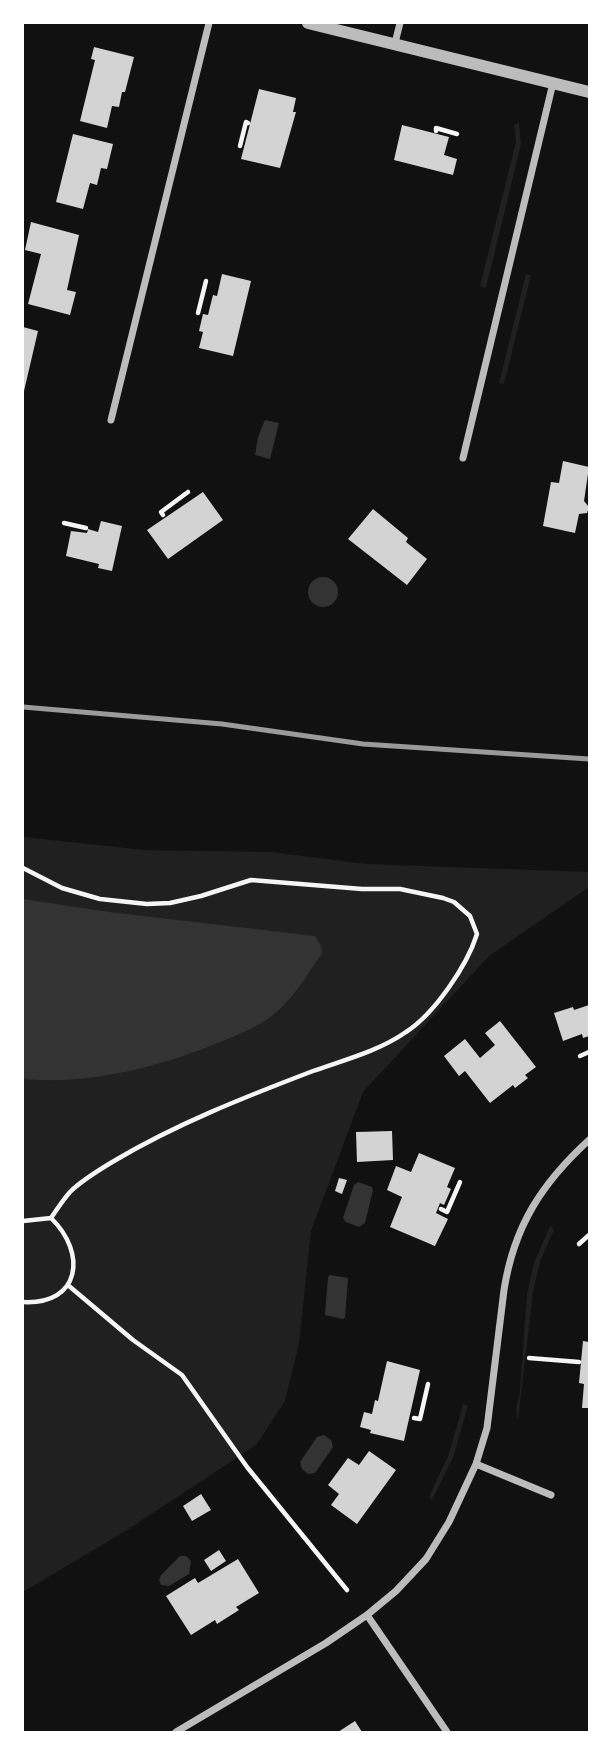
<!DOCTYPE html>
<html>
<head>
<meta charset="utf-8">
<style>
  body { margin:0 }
  #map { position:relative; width:612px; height:1755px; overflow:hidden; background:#111; font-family:Lato,sans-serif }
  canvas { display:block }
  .frame { position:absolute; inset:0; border:24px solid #fff; pointer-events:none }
</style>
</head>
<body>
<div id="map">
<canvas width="612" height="1755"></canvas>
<div class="frame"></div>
</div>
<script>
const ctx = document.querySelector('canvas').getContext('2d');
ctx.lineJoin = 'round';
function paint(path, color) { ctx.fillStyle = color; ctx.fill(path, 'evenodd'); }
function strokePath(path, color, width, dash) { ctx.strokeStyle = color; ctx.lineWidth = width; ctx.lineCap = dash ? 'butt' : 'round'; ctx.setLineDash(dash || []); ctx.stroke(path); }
paint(new Path2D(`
  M 519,123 L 521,144 L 486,288 L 480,286 L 516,142 L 514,125 Z
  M 526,274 L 531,275 L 504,384 L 499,383 Z
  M 23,837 L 145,850 L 271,852 L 366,864 L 589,872 L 589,887 L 489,956 L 363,1092 L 311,1231 L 299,1343 L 285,1401 L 256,1445 L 127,1530 L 23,1592 Z
  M 550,1226 L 554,1230 L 540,1261 L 533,1292 L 518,1420 L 516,1409 L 520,1391 L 527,1294 L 534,1263 Z
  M 463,1404 L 468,1405 L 454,1455 L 432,1500 L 429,1497 L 449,1454 Z`), '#202020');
paint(new Path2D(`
  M 265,420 L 279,423 L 270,459 L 255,455 L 258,437 Z
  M308 592a15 15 0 1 1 30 0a15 15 0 1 1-30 0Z
  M 23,899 L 109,912 L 315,936 L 321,946 L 322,953 C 307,975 294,998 273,1015 C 258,1027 237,1035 220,1042 C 160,1067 89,1085 23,1079 Z
  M 358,1182 L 372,1187 L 373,1190 L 365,1223 L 359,1227 L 346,1222 L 343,1218 L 354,1185 Z
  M 330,1275 L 348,1278 L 345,1318 L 343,1319 L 325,1315 L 328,1277 Z
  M 324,1435 L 331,1440 L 333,1447 L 315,1473 L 308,1474 L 302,1469 L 300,1462 L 317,1437 Z
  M 180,1556 L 186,1556 L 191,1561 L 189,1574 L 169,1586 L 161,1585 L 159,1580 L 161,1575 Z`), '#333');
paint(new Path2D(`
  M 94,47 L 134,57 L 125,92 L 122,92 L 119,107 L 112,106 L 107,128 L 80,121 L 95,60 L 91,59 Z
  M 259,89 L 296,98 L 293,112 L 296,112 L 280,168 L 241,159 Z
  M 402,125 L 449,137 L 444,155 L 457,159 L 453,175 L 394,160 Z
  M 73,134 L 113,144 L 107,169 L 101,168 L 97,185 L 90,183 L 83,209 L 56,202 Z
  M 31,222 L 79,235 L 67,290 L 76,292 L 70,315 L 28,304 L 41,254 L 25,250 Z
  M 222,274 L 251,281 L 233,356 L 199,348 L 203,332 L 199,331 L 203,314 L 208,315 L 213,295 L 217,296 Z
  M 23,327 L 38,331 L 24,391 L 23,391 Z
  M 563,461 L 589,467 L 584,501 L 589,507 L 587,513 L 579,514 L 575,533 L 543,526 L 551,482 L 559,483 Z
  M 203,492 L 223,520 L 168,559 L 147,530 Z
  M 373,509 L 408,538 L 406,542 L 427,559 L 407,585 L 348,539 Z
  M 101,521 L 122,526 L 112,571 L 98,568 L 99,564 L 66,556 L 71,531 L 87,533 L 88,529 L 98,532 Z
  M 589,1005 L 589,1036 L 583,1038 L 582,1034 L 563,1041 L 554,1013 L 573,1007 L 574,1010 Z
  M 500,1021 L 536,1067 L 525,1075 L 528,1078 L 515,1088 L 513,1085 L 490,1103 L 465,1071 L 459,1076 L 444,1056 L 465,1039 L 480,1058 L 495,1045 L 485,1033 Z
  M 392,1131 L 393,1160 L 357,1162 L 356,1132 Z
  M 419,1153 L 455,1168 L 447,1187 L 451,1189 L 444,1205 L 440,1203 L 436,1213 L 448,1219 L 435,1246 L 390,1227 L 402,1197 L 387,1190 L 396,1166 L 411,1172 Z
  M 339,1178 L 347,1180 L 342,1194 L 335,1191 Z
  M 583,1341 L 589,1342 L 589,1408 L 582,1408 L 584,1384 L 579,1383 Z
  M 387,1361 L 420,1370 L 404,1441 L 370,1433 L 371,1430 L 360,1427 L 364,1412 L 372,1414 L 375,1400 L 378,1401 Z
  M 369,1451 L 396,1470 L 357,1524 L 331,1505 L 339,1494 L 328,1485 L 348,1458 L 359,1465 Z
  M 201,1494 L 211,1510 L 192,1521 L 183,1506 Z
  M 219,1550 L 226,1561 L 211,1571 L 204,1560 Z
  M 238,1559 L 259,1593 L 236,1607 L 239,1610 L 217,1624 L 215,1620 L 191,1635 L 166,1596 L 195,1578 L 198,1583 Z
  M 355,1721 L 362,1732 L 338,1732 Z`), '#d3d3d3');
strokePath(new Path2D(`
  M 436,131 L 436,128 L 457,134
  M 240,146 L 246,122 L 248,123
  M 198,313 L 206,281
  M 163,515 L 161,512 L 188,492
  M 64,523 L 86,528
  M 23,868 L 62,888 L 100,899 L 147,904 L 170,903 L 201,896 L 251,880 L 362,889 L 400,889 L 443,898 L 454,902 L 470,916 L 477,934 C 467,966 434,1014 406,1032 C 379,1051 344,1060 313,1071 C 245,1097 176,1124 114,1161 C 99,1170 82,1180 70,1192 C 63,1200 57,1209 51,1218
  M 580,1056 L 589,1052
  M 441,1209 L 447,1212 L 460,1182
  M 23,1221 L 51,1218 C 87,1253 81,1305 23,1302
  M 579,1244 L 589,1235
  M 69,1286 L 133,1340 L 182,1375 L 247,1467 L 347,1590
  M 529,1358 L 579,1362
  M 414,1418 L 420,1419 L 428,1384`), '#f5f5f5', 4.5);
strokePath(new Path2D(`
  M 395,43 L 400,23
  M 111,420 L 209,23
  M 463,458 L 553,83
  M 476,1464 L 551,1495
  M 367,1615 L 447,1732
  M 176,1732 L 326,1643 L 367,1615 L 396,1591 L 426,1559 L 449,1522 L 476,1464 L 487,1428 L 504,1290 C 514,1226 542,1183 589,1140`), '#bcbcbc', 7);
strokePath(new Path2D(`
  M 308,23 L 589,92`), '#bcbcbc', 12);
strokePath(new Path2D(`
  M 23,707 L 222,724 L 363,744 L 589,759`), '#9a9a9a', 5);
</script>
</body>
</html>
